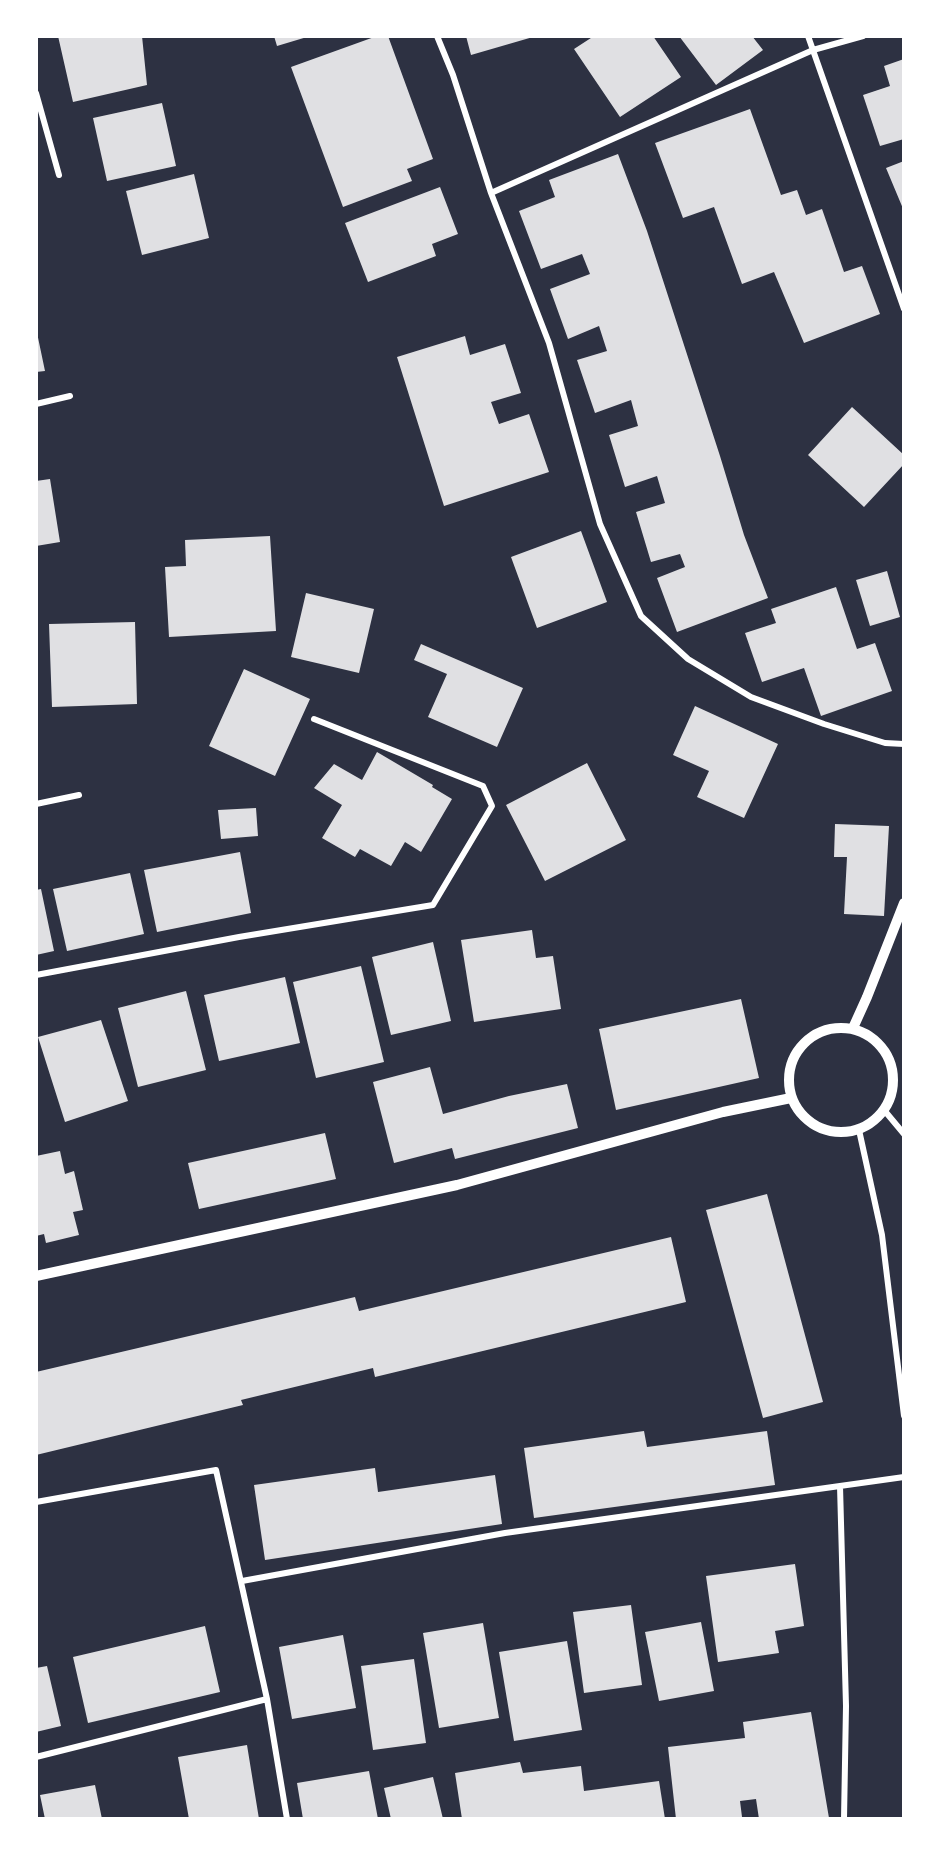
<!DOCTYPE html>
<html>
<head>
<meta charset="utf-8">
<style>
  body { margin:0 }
  #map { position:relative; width:940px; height:1855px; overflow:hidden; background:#2d3142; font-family:Overpass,sans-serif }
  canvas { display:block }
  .frame { position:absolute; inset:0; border:38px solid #fff; pointer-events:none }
</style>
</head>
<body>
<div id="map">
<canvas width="940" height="1855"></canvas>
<div class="frame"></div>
</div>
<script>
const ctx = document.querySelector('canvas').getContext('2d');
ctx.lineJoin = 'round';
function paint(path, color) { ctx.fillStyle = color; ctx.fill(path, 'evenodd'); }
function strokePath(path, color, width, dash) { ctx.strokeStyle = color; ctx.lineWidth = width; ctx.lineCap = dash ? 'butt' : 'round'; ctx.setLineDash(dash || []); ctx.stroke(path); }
paint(new Path2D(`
  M 58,36 L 142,36 L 147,85 L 73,102 Z
  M 274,36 L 307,36 L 307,37 L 277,46 Z
  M 377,36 L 388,36 L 433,159 L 407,169 L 412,181 L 343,207 L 291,67 Z
  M 466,36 L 533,36 L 533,37 L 471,55 Z
  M 594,36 L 653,36 L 681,77 L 620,117 L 574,49 Z
  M 679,36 L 752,36 L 763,50 L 716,85 Z
  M 904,59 L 904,139 L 880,146 L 863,95 L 890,86 L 884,66 Z
  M 162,103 L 176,166 L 107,181 L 93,118 Z
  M 750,109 L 781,195 L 797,190 L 806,215 L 822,209 L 844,272 L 862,266 L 880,314 L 804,343 L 774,272 L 742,284 L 714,207 L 683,218 L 655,143 Z
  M 618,154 L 647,231 L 720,456 L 744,535 L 768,598 L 677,632 L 657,578 L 685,567 L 680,554 L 651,562 L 636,512 L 665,503 L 657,476 L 625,487 L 609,435 L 638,426 L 631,400 L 595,413 L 577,360 L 607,351 L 599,326 L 568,339 L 550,289 L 590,274 L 582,254 L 541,269 L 519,211 L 555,197 L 549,180 Z
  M 904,161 L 904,211 L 886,168 Z
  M 194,174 L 209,238 L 142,255 L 126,191 Z
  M 440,187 L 458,234 L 432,244 L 436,256 L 368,282 L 345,223 Z
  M 36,328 L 45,371 L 36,372 Z
  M 465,336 L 470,355 L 505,344 L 521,393 L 491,402 L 499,424 L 529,414 L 549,472 L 444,506 L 397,357 Z
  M 852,407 L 904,455 L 904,464 L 864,507 L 808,455 Z
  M 50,479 L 60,542 L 36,546 L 36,481 Z
  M 581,531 L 607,602 L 537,628 L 511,557 Z
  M 270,536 L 276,631 L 169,637 L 165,567 L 186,566 L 185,540 Z
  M 887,571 L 900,617 L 870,626 L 856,580 Z
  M 836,587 L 857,649 L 875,643 L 892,691 L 821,716 L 804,668 L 762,682 L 745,633 L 776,623 L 771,609 Z
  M 306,593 L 374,609 L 359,673 L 291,657 Z
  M 135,622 L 137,704 L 52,707 L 49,624 Z
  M 421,644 L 523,688 L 497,747 L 428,717 L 447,674 L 414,660 Z
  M 244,669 L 310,699 L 275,776 L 209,746 Z
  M 695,706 L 778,744 L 744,818 L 697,797 L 709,771 L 673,755 Z
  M 377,752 L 433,785 L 432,787 L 452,799 L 421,852 L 405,842 L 391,866 L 360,849 L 355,857 L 322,838 L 342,805 L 314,788 L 334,764 L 362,780 Z
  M 587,763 L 626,840 L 545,881 L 506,805 Z
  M 256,808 L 258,836 L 221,839 L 218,810 Z
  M 835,824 L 889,826 L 884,916 L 844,914 L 847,857 L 834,857 Z
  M 240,852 L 251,913 L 157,932 L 144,870 Z
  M 130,873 L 144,934 L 67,951 L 53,889 Z
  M 41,889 L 54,951 L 36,955 L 36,890 Z
  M 532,930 L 536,958 L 553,956 L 561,1009 L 474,1022 L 461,940 Z
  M 433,942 L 451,1021 L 391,1035 L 372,957 Z
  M 361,966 L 384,1062 L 316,1078 L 293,982 Z
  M 285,977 L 300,1043 L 219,1061 L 204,995 Z
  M 186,991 L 206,1070 L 138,1087 L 118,1008 Z
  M 741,999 L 759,1078 L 616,1110 L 599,1029 Z
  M 101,1020 L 128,1101 L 65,1122 L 38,1037 Z
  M 430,1067 L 443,1114 L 509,1096 L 567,1084 L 578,1128 L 455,1159 L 452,1148 L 394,1163 L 373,1082 Z
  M 325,1133 L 336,1179 L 199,1209 L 188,1163 Z
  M 60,1151 L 65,1174 L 74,1171 L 83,1210 L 73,1212 L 79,1235 L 46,1243 L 44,1234 L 36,1236 L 36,1156 Z
  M 767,1194 L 823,1402 L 763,1418 L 706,1210 Z
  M 671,1237 L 686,1302 L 375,1377 L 373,1368 L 241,1400 L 243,1405 L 36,1455 L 36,1372 L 355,1297 L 359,1311 Z
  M 644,1431 L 647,1447 L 767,1431 L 775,1485 L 534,1518 L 524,1448 Z
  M 375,1468 L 378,1492 L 495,1475 L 502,1524 L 265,1560 L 254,1485 Z
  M 795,1564 L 804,1626 L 775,1631 L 779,1653 L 718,1662 L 706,1576 Z
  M 631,1605 L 642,1685 L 584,1693 L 573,1612 Z
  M 701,1622 L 714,1691 L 659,1701 L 645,1632 Z
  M 483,1623 L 499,1718 L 439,1728 L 423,1633 Z
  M 205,1626 L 220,1692 L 88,1723 L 73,1657 Z
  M 343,1635 L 356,1708 L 292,1719 L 279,1647 Z
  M 567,1641 L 582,1730 L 514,1741 L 499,1652 Z
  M 414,1659 L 426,1743 L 373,1750 L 361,1666 Z
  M 47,1666 L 61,1726 L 36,1732 L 36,1668 Z
  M 811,1712 L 829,1818 L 759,1819 L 756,1799 L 740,1801 L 742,1817 L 721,1819 L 676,1819 L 668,1747 L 745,1738 L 743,1722 Z
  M 247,1745 L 259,1819 L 189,1819 L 178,1757 Z
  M 520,1762 L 523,1773 L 581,1766 L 584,1791 L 659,1781 L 665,1819 L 462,1819 L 455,1773 Z
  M 369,1771 L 378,1819 L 303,1819 L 297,1783 Z
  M 433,1777 L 443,1819 L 391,1819 L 384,1788 Z
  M 95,1785 L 102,1819 L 45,1819 L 40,1795 Z`), '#e0e0e3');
strokePath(new Path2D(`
  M 437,36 L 453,75 L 491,193 L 549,343 L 600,524 L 641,616 L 688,659 L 751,697 L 824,724 L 885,743 L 904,744
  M 808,36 L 904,309
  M 36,93 L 59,175
  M 491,193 L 813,50 L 863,36
  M 36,404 L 70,396
  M 36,804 L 79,795
  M 36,975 L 239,937 L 433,905 L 492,806 L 483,786 L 314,719
  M 884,1110 L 904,1134
  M 859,1130 L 882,1235 L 904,1416
  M 840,1486 L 846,1706 L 844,1819
  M 36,1502 L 216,1470 L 267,1699 L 287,1819
  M 242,1581 L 505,1533 L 904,1477
  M 36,1757 L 267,1699`), '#fff', 6);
strokePath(new Path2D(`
  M789 1080a52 52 0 1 1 104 0a52 52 0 1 1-104 0Z
  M 853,1028 L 867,997 L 904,903
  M 36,1276 L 457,1185 L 723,1112 L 791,1098`), '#fff', 10);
</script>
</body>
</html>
